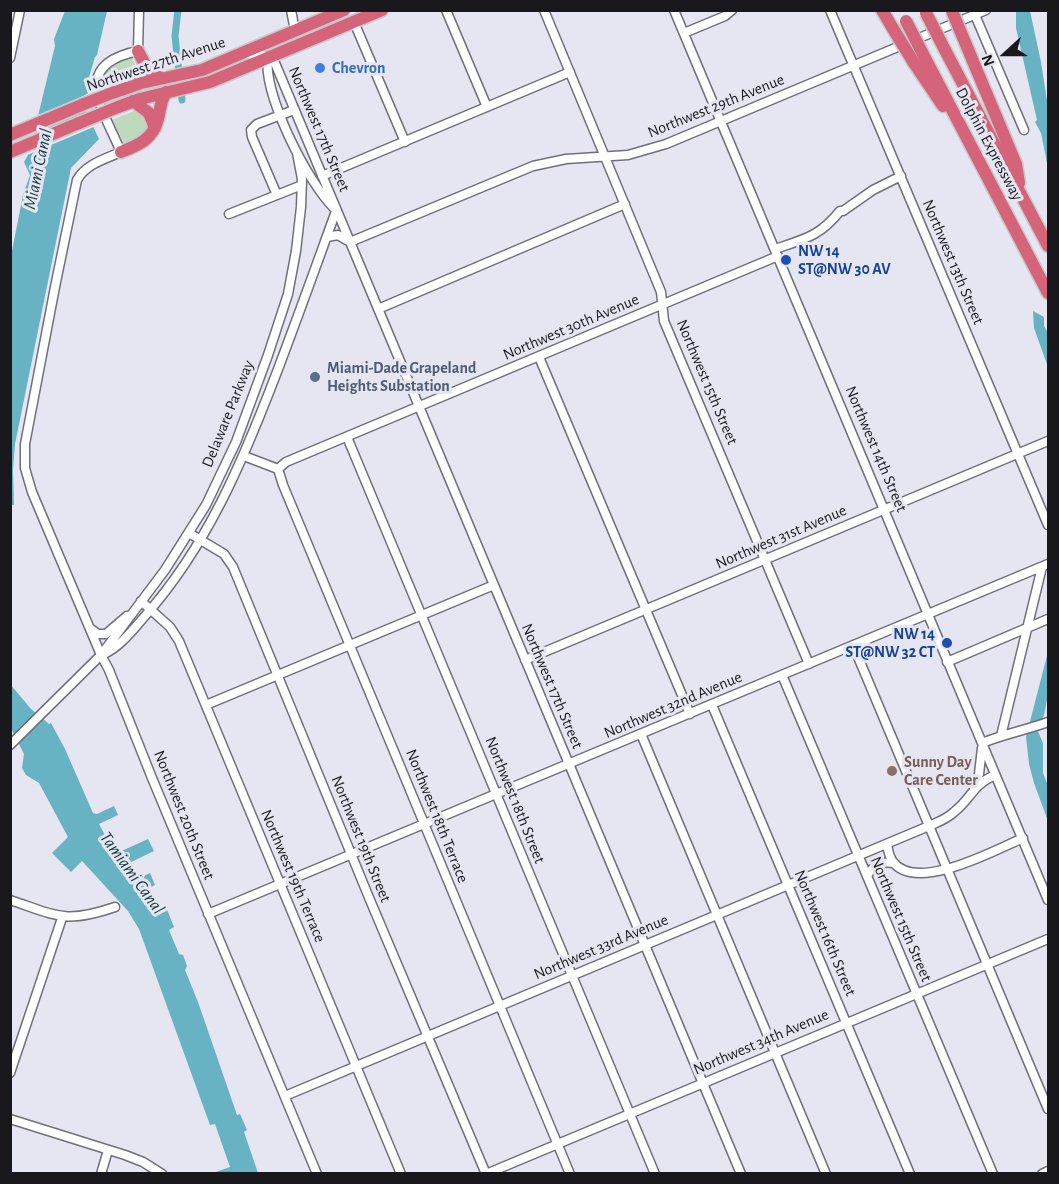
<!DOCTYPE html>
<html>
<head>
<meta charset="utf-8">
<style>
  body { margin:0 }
  #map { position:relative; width:1059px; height:1184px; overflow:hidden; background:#e5e6f1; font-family:"Alegreya Sans",sans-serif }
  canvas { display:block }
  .frame { position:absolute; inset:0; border:12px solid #19191d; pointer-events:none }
  .north { position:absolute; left:975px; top:24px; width:60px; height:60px; -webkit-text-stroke:4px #e5e6f1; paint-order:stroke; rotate:249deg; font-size:16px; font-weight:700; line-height:24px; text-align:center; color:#19191d }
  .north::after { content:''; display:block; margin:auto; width:21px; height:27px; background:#19191d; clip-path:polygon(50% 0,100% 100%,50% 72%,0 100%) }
</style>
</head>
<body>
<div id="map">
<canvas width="1059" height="1184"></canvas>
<div class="frame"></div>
<div class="north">N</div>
</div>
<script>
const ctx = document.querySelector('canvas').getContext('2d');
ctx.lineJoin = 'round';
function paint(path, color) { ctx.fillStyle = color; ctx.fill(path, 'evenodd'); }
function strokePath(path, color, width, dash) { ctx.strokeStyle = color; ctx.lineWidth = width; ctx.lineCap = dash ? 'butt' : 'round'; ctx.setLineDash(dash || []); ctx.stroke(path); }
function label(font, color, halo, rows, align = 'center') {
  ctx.font = font + ' "Alegreya Sans",sans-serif'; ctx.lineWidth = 6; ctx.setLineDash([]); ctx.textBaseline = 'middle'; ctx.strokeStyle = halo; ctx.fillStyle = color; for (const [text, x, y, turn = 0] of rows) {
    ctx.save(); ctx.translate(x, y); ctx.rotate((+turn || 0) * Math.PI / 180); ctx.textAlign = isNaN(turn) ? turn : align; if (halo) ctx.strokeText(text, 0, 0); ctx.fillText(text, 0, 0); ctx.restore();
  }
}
paint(new Path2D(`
  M 128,58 L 132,58 L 137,68 L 132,76 L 100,88 C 99,71 114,64 128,58 Z
  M 134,111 L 142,114 L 150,122 C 146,135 136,139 124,143 L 112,120 Z`), '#bed9bb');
paint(new Path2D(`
  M 65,11 L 107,11 L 97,55 L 95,57 L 87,84 L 90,92 L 80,98 L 99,139 L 71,168 L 15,444 L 13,470 L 14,505 L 11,505 L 10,261 L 23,195 L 30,175 L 24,162 L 29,153 L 55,46 L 54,39 Z
  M 1016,11 L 1030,11 L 1041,62 L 1048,107 L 1048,168 L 1041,133 L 1035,122 L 1037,120 L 1016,28 Z
  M 1033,311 L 1044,317 L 1044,326 L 1048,333 L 1048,367 L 1034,328 Z
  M 1048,652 L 1048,695 L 1044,715 L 1037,729 L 1043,743 L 1043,773 L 1048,786 L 1048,821 L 1034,783 L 1029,764 L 1026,737 Z
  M 10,684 L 31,709 L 49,724 L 51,723 L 65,749 L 93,813 L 97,814 L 114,806 L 118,815 L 99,824 L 115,854 L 148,839 L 154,851 L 125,865 L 137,879 L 150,873 L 155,885 L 145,890 L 158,909 L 166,907 L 174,927 L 169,930 L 179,954 L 183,955 L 187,966 L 185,970 L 198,1002 L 237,1115 L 240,1114 L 247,1130 L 244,1132 L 258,1173 L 213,1173 L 230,1167 L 215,1124 L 210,1125 L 139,929 L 128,911 L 82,861 L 71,872 L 52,853 L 68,837 L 39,783 L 26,775 L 22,768 L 24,754 L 11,728 Z`), '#67b2c3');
paint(new Path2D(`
  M 93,92 L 84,99 L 89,110 L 31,135 L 35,116 Z
  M 90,112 L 96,126 L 25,156 L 30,137 Z`), '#e5e6f1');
strokePath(new Path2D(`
  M 178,10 L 175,36 L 182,100`), '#67b2c3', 7);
const minor = new Path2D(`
  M 139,10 L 138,51 C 69,65 103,109 121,152 C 105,159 86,164 77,180 L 55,287 L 25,444 L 25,468 L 32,492 L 101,655 L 109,670 L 152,778 L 317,1174
  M 291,10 L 295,31
  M 446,10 L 487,107
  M 544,10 L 661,292 L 664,321 L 809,664
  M 674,10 L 1048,900
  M 830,10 L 1048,525
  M 975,15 L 1024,130
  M 354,22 L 405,142
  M 684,33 L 725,16 L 732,10
  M 246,54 L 262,55 L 275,63 L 741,1174
  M 268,57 C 262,93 308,183 334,208
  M 10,58 L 20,10
  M 322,176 L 570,72
  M 277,195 L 252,137 L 251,130 L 257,124 L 294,110
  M 229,214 L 302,185
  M 327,237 L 338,235 L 350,242
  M 350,242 L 533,166 L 566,159 L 628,155 L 666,144 L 986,10
  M 775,249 C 805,239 820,236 840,211 L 843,211 L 873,190 L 901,176
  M 378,309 L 625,204
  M 539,357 L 690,714
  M 347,437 L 655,1174
  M 244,456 L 278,469
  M 278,469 L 283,485 L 570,1174
  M 278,469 L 286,462 L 778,256
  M 189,533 L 224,554 L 233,567 L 370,900 L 486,1174
  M 141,601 L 170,627 L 179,641 L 401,1174
  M 91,629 L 98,634 L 106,634 L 127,616
  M 853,645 L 1048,1109
  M 102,655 C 120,647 132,631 145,616 C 207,546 242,463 275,377 C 296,322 316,266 336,211
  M 525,660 L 1048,441
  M 947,662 L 1048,619
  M 782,675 L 993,1174
  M 206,705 L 494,585
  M 712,705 L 910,1174
  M 641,734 L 826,1174
  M 1001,736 L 1042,567
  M 982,743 C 1004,734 1026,730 1048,722
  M 10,745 L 101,655 L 165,570 L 206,505 L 236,442 L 268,355 L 288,294 L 296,251 L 301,207 L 302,179 L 297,153
  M 974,788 L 979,774 L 982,748
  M 887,844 C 888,850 889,857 893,862 C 917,893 995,850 1023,838
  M 867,876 C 874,864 881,861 894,863
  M 10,900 C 58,916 65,924 115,907
  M 208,914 L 1048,564
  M 10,1073 L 62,918
  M 285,1096 L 929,826 C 938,822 947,819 954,812 C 972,798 972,785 995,775
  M 10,1119 L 125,1155 L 143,1162 L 162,1174
  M 101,1174 L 108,1150
  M 486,1174 L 1048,939
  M 1042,1174 L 1048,1171`);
const highway = new Path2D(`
  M 882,10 L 892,27
  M 962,35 L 1016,164 L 1019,183
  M 945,50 L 1048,246
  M 138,51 L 149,72 L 161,78
  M 925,58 L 1048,293
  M 914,63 L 943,106
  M 112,93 L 141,83 L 202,70 L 344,10
  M 133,101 L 149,113 L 155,128
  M 118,107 L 140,99 L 210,82 L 382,10
  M 10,135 L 84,104
  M 10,152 L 79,123
  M 121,152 C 139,145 153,139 158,119 C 161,108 159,104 166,92`);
strokePath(minor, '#6f707a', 11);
strokePath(highway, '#c8c8c9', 15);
strokePath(minor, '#fff', 8);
strokePath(highway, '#d5637a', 12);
const highwayBridge = new Path2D(`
  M 952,11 L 962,35
  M 926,13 L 945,50
  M 906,21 L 925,58
  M 892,27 L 914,63
  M 84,104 L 112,93
  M 79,123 L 118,107`);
strokePath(highwayBridge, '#c8c8c9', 15, []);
strokePath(highwayBridge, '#d5637a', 12);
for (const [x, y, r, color] of [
  [320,68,6,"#3f7fe0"],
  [786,260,6,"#1a4fb4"],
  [315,377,6,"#5c6f8a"],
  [947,643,6,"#1a4fb4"],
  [892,771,6,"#8d6e63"]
]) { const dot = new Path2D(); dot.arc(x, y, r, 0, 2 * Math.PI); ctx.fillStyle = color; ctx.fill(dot); strokePath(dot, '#e5e6f1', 2); }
label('16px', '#19191d', '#e5e6f1', [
  ["Northwest 27th Avenue",156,64,-18],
  ["Northwest 29th Avenue",716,106,-22],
  ["Northwest 17th Street",319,129,67],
  ["Dolphin Expressway",989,144,62],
  ["Northwest 13th Street",953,262,67],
  ["Northwest 30th Avenue",571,327,-23],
  ["Northwest 15th Street",707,382,67],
  ["Delaware Parkway",228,414,-68],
  ["Northwest 14th Street",876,449,67],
  ["Northwest 31st Avenue",781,537,-23],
  ["Northwest 17th Street",552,686,67],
  ["Northwest 32nd Avenue",673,705,-23],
  ["Northwest 18th Street",515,800,68],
  ["Northwest 20th Street",184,815,68],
  ["Northwest 18th Terrace",437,816,68],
  ["Northwest 19th Street",361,839,68],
  ["Northwest 19th Terrace",293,876,67],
  ["Northwest 15th Street",901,919,67],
  ["Northwest 16th Street",825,933,67],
  ["Northwest 33rd Avenue",601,947,-23],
  ["Northwest 34th Avenue",761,1042,-23]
]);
label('bold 16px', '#366cbe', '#e5e6f1', [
  ["Chevron",332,68]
], 'left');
label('bold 16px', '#164399', '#e5e6f1', [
  ["NW 14",798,251],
  ["ST@NW 30 AV",798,269],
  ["NW 14",935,634,"right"],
  ["ST@NW 32 CT",935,652,"right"]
], 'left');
label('bold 16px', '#4e5e75', '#e5e6f1', [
  ["Miami-Dade Grapeland",327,368],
  ["Heights Substation",327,386]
], 'left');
label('bold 16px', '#785e54', '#e5e6f1', [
  ["Sunny Day",904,762],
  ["Care Center",904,780]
], 'left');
label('italic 18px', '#183c44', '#e5e6f1', [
  ["Miami Canal",38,169,-78],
  ["Tamiami Canal",132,873,54]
]);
</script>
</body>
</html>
